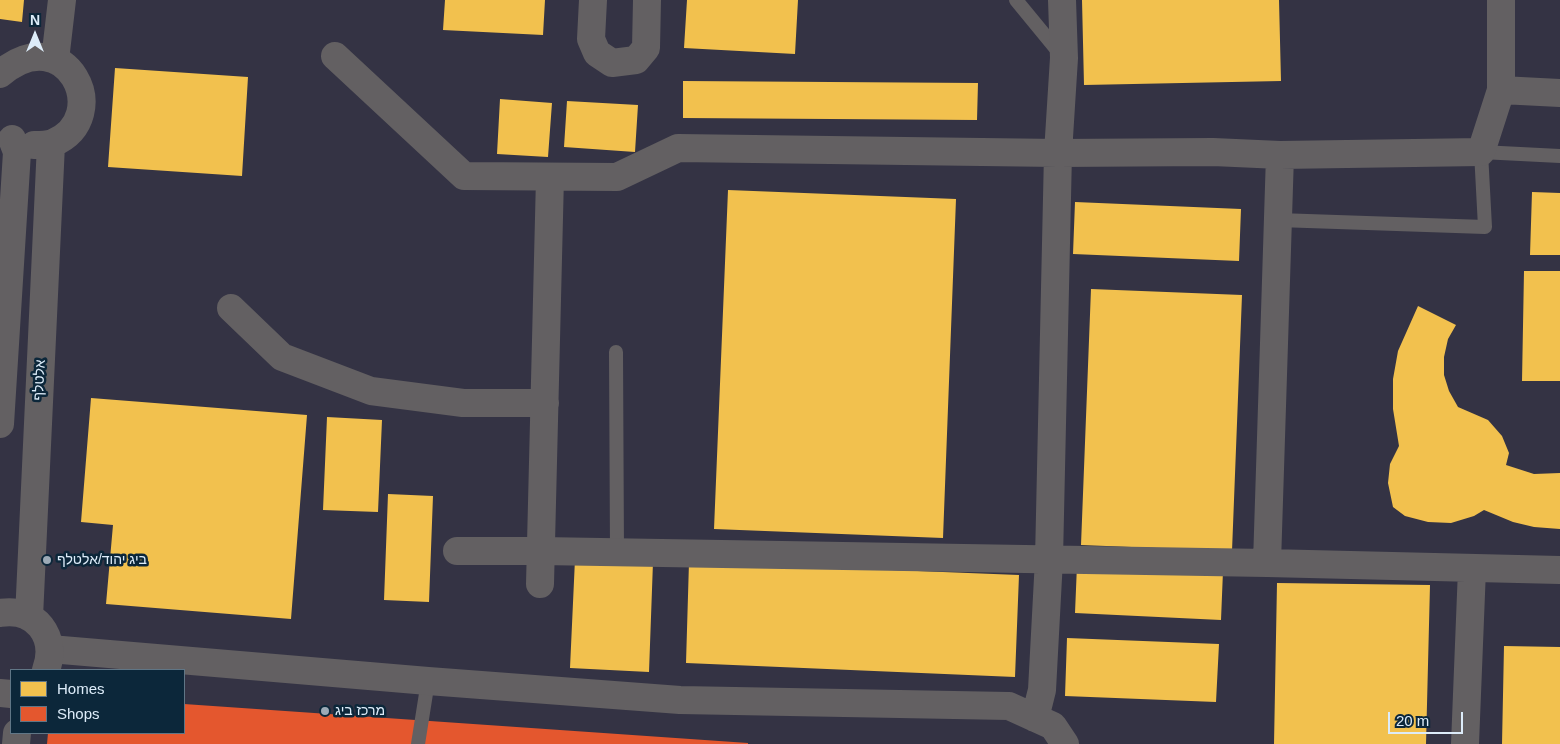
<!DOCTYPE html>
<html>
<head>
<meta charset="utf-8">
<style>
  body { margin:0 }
  #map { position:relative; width:1560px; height:744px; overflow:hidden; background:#22303a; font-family:Helvetica,sans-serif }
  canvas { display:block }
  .legend { position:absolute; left:10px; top:669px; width:175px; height:65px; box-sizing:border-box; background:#0c273a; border:1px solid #607686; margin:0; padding:6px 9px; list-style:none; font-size:15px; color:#ddecf9 }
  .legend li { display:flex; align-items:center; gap:10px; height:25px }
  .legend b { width:25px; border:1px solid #607686 }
  .north { position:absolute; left:10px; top:10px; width:50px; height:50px; -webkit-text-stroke:4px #0c273a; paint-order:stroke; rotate:0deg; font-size:14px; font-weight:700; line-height:20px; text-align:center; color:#ddecf9 }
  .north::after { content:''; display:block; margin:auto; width:18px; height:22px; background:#ddecf9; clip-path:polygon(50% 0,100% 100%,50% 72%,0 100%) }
  .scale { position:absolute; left:1388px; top:712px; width:75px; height:22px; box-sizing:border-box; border:2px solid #ddecf9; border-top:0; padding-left:6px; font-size:15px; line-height:18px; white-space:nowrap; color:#ddecf9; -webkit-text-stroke:4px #0c273a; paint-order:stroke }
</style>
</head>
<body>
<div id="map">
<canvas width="1560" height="744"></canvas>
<ul class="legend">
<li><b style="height:14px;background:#f2c14e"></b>Homes</li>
<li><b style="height:14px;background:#e4572e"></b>Shops</li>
</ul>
<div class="north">N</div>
<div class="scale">20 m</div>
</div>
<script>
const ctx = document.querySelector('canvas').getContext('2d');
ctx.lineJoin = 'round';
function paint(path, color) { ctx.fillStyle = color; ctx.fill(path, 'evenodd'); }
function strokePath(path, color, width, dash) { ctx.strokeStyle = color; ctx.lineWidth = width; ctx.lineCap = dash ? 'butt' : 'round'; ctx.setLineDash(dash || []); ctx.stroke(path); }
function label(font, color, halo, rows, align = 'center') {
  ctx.font = font + ' Helvetica,"Noto Sans Hebrew",sans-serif'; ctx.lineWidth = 5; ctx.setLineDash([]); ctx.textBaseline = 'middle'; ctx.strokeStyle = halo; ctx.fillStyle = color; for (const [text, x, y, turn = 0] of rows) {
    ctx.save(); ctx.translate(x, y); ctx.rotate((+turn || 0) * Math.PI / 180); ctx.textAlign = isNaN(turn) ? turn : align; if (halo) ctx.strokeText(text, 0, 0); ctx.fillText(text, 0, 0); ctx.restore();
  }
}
paint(new Path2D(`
  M 0,0 L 1560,0 L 1560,744 L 0,744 ZM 11,670 L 184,670 L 184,733 L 11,733 Z`), '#343344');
paint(new Path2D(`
  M 0,0 L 24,0 L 22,22 L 0,19 Z
  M 445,0 L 545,0 L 543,35 L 443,30 Z
  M 687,0 L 798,0 L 795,54 L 684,48 Z
  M 1082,0 L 1279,0 L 1281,81 L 1084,85 Z
  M 115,68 L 248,77 L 242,176 L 108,167 Z
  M 683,81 L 978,83 L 977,120 L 683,118 Z
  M 500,99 L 552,103 L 548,157 L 497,154 Z
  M 567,101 L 638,105 L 635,152 L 564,147 Z
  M 728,190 L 956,199 L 943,538 L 714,529 Z
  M 1532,192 L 1560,193 L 1560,255 L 1530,255 Z
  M 1075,202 L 1241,209 L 1239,261 L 1073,254 Z
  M 1524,271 L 1560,271 L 1560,381 L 1522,381 Z
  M 1091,289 L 1242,295 L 1232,551 L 1081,545 Z
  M 1418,306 L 1456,325 L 1448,339 L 1444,357 L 1444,375 L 1449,391 L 1458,407 L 1488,420 L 1502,436 L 1509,453 L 1506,465 L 1534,474 L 1560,473 L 1560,529 L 1534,527 L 1513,522 L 1484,510 L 1474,516 L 1451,523 L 1428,522 L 1405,516 L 1393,507 L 1388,483 L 1390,464 L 1399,446 L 1393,409 L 1393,379 L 1398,351 Z
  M 91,398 L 307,415 L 291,619 L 106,604 L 113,525 L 81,522 Z
  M 327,417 L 382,420 L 378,512 L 323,510 Z
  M 388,494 L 433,496 L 429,602 L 384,600 Z
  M 575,559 L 653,562 L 649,672 L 570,668 Z
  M 689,562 L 1019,575 L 1015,677 L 686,663 Z
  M 1077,565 L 1223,571 L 1221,620 L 1075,613 Z
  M 1277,583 L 1430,585 L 1426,744 L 1274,744 Z
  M 1067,638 L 1219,644 L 1216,702 L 1065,696 Z
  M 1504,646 L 1560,647 L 1560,744 L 1502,744 Z`), '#f2c14e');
paint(new Path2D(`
  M 184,704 L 748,743 L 748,744 L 47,744 L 48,733 L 184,733 Z`), '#e4572e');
strokePath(new Path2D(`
  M 1016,0 L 1062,56
  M 1278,220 L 1485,227 L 1481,152 L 1560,156
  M 616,352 L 617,552
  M 418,744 L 428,681`), '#636062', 14);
strokePath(new Path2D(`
  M 593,0 L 591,39 L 597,53 L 612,63 L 636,60 L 646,48 L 647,0
  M 1062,0 L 1064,58 L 1058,153 L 1213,152 L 1280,155 L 1481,152 L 1501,90 L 1560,93
  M 335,56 L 464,176 L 617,177 L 678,148 L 1058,153 L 1049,559 L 1042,690 L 1035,718
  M 1501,90 L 1501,0
  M 1280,155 L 1267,563 L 1560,570
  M 231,308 L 282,357 L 371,391 L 463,403 L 545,403
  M 457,551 L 541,551 L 1267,563
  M 540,584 L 550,177
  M 50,649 L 428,681 L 680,700 L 1009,706 L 1053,726 L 1065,744
  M 1465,744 L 1472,569`), '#636062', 28);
strokePath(new Path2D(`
  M 55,60 L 62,0
  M 0,74 C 66,17 115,117 53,143 C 47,145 40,145 34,145
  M 0,424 L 17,152 L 12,139
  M 0,613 C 36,607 58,637 46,670
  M 29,617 L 51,144
  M 0,693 L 11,694
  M 16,744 L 17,733`), '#636062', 28);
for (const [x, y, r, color] of [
  [47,560,5,"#9caab6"],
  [325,711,5,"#9caab6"]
]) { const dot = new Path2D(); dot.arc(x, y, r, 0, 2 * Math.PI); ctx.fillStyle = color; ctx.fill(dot); strokePath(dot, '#0c273a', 2); }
label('14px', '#ddecf9', '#0c273a', [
  ["אלטלף",40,380,-87]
]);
label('14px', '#ddecf9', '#0c273a', [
  ["ביג יהוד/אלטלף",57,560],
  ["מרכז ביג",335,711]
], 'left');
</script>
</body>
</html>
